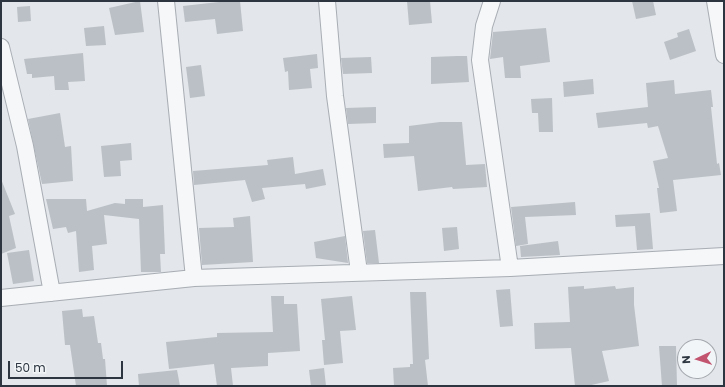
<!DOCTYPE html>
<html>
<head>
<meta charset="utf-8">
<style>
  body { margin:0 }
  #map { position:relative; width:725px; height:387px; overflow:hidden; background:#e3e6ea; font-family:Poppins,sans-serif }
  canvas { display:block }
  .frame { position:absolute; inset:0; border:2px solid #2c3540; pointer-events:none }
  .north { position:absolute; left:677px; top:339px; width:40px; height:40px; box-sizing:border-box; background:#f2f5f7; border:1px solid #a3a8ae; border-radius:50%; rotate:266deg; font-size:11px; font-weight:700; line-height:16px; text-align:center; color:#2c3540 }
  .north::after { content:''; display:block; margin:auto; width:14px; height:18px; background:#c25470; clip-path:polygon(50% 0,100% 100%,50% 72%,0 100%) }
  .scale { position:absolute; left:8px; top:361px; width:115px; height:18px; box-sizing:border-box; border:2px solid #2c3540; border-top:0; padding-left:5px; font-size:12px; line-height:14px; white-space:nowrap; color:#2c3540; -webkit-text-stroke:3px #f2f5f7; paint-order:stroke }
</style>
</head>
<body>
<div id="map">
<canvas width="725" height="387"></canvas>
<div class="frame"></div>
<div class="north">N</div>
<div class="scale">50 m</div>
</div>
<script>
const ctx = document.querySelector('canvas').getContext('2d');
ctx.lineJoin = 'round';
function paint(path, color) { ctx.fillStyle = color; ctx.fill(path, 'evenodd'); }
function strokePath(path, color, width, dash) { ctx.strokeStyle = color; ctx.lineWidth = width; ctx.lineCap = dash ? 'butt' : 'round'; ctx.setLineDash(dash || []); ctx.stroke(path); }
paint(new Path2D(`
  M 140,1 L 144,32 L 115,35 L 109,8 Z
  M 228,1 L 240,1 L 243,31 L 217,34 L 215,19 L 185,22 L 183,6 Z
  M 407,1 L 430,1 L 432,23 L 409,25 Z
  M 632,1 L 653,1 L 656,15 L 636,19 Z
  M 30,6 L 31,21 L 18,22 L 17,7 Z
  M 104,26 L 106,45 L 86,46 L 84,28 Z
  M 546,28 L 550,62 L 520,66 L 521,78 L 505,78 L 503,57 L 490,59 L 493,32 Z
  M 689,29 L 696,51 L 670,60 L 664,42 L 678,37 L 677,33 Z
  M 83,53 L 85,81 L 68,82 L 69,90 L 55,90 L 54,76 L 32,78 L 32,74 L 27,74 L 24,59 Z
  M 317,54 L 318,68 L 310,69 L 312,88 L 289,90 L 288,71 L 285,72 L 283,58 Z
  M 457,56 L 467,56 L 469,82 L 431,84 L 431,57 Z
  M 371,57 L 372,73 L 343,74 L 341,58 Z
  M 201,65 L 205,96 L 190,98 L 186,67 Z
  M 593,79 L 594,94 L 564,97 L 563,82 Z
  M 674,80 L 675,94 L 711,90 L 713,107 L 711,107 L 717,164 L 719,163 L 721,175 L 673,180 L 677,211 L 660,213 L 657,188 L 659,188 L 653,161 L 668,158 L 658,126 L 648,128 L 647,123 L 598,128 L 596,113 L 648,107 L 646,83 Z
  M 552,98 L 553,132 L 539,132 L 538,113 L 532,113 L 531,99 Z
  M 376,107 L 376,123 L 348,124 L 346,108 Z
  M 60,113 L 65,147 L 71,146 L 73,181 L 42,184 L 28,119 Z
  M 440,122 L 462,122 L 466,165 L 485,164 L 487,187 L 453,189 L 452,187 L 418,191 L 414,156 L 384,158 L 383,144 L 409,143 L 409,126 Z
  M 131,143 L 132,160 L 120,161 L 121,176 L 104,177 L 101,146 Z
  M 293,157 L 295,174 L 323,169 L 326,185 L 306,189 L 305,184 L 262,188 L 265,199 L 252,202 L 245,180 L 194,185 L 193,171 L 268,165 L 267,160 Z
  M 1,179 L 15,214 L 9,216 L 16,248 L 1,254 Z
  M 46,199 L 86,199 L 87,211 L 115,203 L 125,204 L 125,199 L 143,199 L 143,207 L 163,205 L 165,254 L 160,254 L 161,272 L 141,272 L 139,219 L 104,215 L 107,244 L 92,246 L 94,270 L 79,272 L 76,231 L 68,233 L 66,227 L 53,229 Z
  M 575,202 L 576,215 L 525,217 L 528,244 L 516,246 L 511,207 Z
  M 650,213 L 653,249 L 637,250 L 635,226 L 616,227 L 615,215 Z
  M 250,216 L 253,262 L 202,265 L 199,228 L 234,227 L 233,218 Z
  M 457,227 L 459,249 L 444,251 L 442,228 Z
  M 375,230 L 379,263 L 367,263 L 363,231 Z
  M 345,236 L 348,263 L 316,258 L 314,242 Z
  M 558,241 L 560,255 L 521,257 L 520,246 Z
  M 29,250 L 34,281 L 13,284 L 7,253 Z
  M 584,286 L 584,289 L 615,286 L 616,289 L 634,287 L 634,305 L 639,346 L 602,351 L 609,381 L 587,386 L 575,386 L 571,348 L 535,349 L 534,323 L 570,322 L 568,287 Z
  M 510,289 L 513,326 L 500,327 L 496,290 Z
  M 410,292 L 426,292 L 429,359 L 425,360 L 428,386 L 394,386 L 393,368 L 410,367 L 410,364 L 413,364 Z
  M 271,296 L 284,296 L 284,304 L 297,304 L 300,351 L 268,353 L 268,366 L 231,368 L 233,386 L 217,386 L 214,364 L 169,369 L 166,342 L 217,337 L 217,333 L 273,332 Z
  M 352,296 L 356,330 L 340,331 L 343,363 L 324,365 L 322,340 L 325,340 L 321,299 Z
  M 82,309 L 83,317 L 94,316 L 98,343 L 101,343 L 103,359 L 105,359 L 107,386 L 76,386 L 70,345 L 65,345 L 62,311 Z
  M 659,346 L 676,346 L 677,386 L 662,386 Z
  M 324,368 L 326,386 L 311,386 L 309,370 Z
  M 177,370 L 180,386 L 139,386 L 138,374 Z`), '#bac0c6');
const minor = new Path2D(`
  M 166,1 L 194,278
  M 327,1 L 335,96 L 359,272
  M 492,1 L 484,26 L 480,60 L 510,268
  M 715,1 L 724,55
  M 1,47 L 25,146 L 52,293
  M 1,298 L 194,278 L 510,268 L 724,256`);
strokePath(minor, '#a8adb4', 18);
strokePath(minor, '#f5f7f8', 16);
</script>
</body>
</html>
